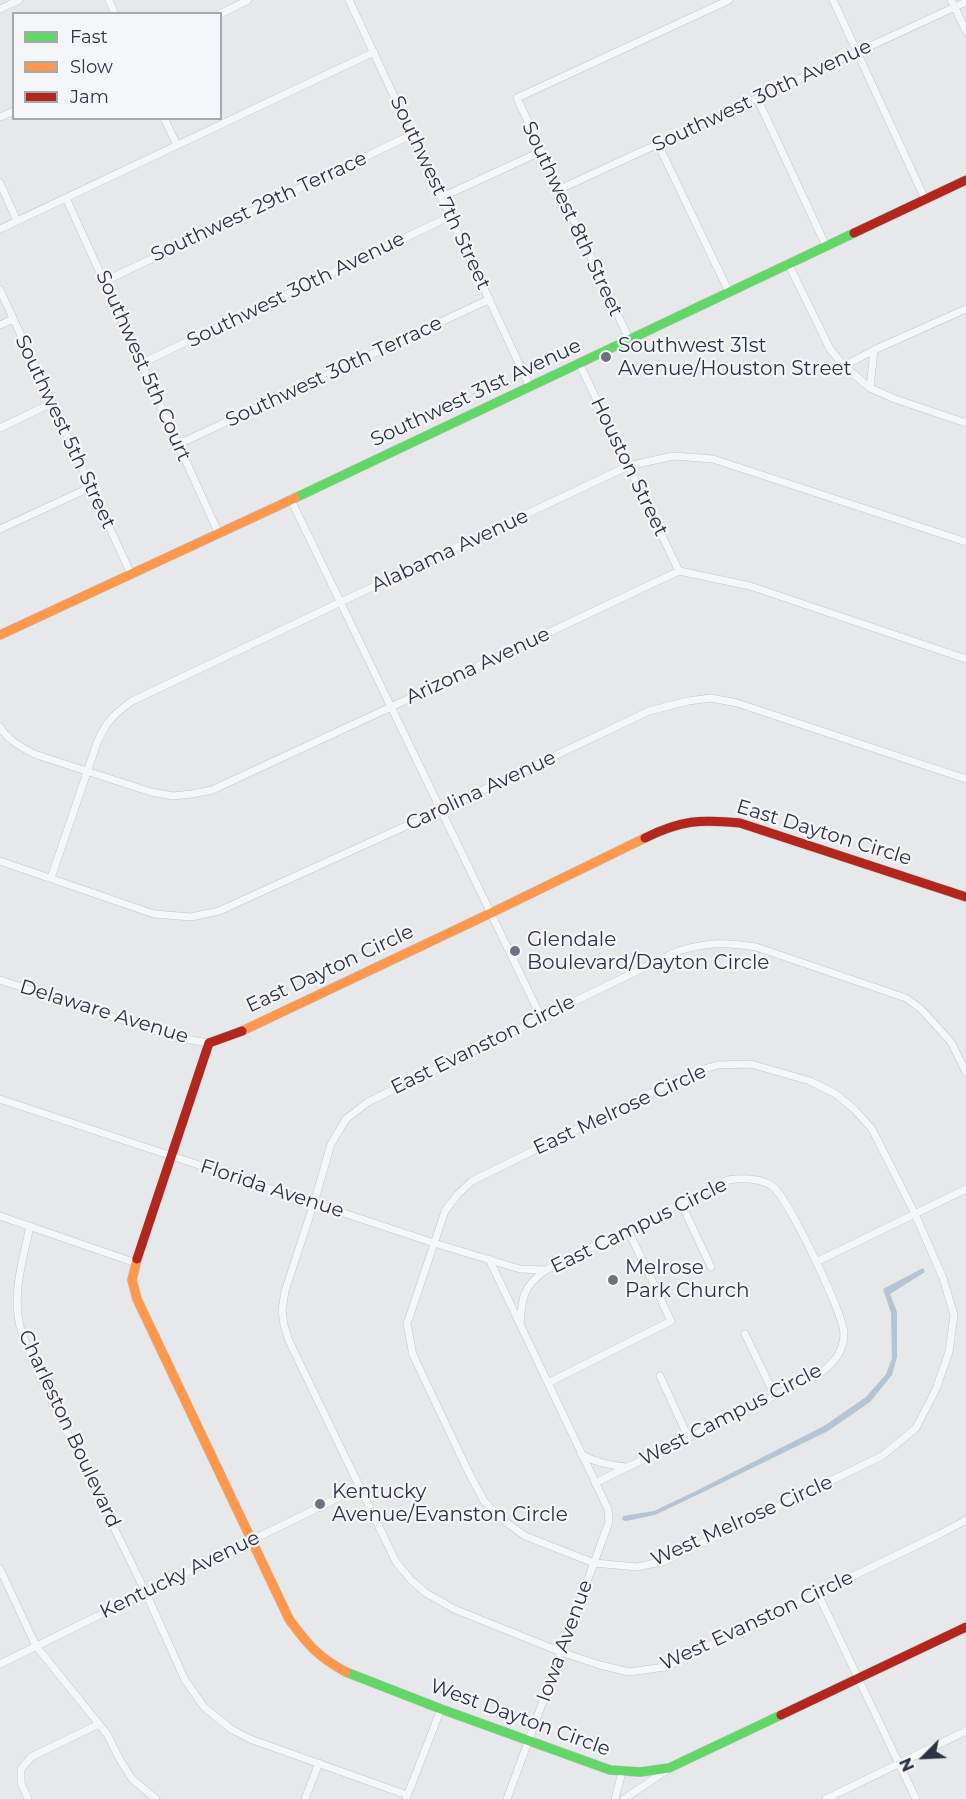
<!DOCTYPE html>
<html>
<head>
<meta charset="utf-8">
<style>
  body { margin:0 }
  #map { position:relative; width:966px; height:1799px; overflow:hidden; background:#e6e8ea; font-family:Montserrat,sans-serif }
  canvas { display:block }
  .legend { position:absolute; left:12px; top:12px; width:210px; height:108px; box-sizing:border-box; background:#f4f6f9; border:2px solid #a4a8b1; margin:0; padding:8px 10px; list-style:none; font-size:18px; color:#2b3445 }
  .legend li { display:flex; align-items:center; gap:12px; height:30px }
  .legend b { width:30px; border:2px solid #a4a8b1 }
  .north { position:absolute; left:894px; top:1727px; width:60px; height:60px; -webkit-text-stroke:4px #f4f6f9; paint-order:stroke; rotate:246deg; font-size:16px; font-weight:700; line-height:24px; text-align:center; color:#2b3445 }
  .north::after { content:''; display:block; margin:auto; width:21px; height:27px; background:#2b3445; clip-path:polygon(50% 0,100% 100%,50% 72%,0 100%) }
</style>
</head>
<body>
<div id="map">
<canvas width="966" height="1799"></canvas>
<ul class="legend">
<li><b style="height:8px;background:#63d668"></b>Fast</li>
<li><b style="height:8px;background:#ff974d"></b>Slow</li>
<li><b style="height:8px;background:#b3261e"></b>Jam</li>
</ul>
<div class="north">N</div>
</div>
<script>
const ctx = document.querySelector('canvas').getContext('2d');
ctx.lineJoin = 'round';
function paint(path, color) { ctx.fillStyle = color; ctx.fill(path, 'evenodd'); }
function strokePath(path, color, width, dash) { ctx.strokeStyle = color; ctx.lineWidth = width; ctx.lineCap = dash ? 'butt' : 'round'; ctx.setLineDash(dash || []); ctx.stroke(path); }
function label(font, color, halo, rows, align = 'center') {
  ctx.font = font + ' Montserrat,sans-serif'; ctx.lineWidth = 4.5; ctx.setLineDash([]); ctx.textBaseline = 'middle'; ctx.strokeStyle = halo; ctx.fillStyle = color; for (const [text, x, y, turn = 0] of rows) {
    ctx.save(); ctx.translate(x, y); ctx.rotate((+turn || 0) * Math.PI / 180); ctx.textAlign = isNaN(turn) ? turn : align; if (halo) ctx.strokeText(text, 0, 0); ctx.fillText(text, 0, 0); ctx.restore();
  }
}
paint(new Path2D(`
  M 923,1268 L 925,1272 L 890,1294 L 897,1312 L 897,1357 L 892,1375 L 870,1402 L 828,1431 L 697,1495 L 655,1515 L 626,1521 L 622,1520 L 623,1516 L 654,1511 L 694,1492 L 824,1426 L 866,1397 L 886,1374 L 892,1358 L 891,1313 L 883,1289 Z`), '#b4c4d5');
const street = new Path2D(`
  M 109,0 L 115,14
  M 349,0 L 530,387
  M 833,0 L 925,199
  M 951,0 L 966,31
  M 0,9 L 19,0
  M 220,14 L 248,0
  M 757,98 L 826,246
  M 0,117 L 14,111
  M 164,118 L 177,145
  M 658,144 L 729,292
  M 0,183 L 17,221
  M 558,190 L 966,2
  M 442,197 L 540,152
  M 66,198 L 219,534
  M 0,229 L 374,52
  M 788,263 L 830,349 L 844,366 L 870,388 L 895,399 L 966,423
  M 105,281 L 413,134
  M 0,290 L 131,574
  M 0,325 L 13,319
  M 629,339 L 517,98 L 729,0
  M 142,363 L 451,216
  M 579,363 L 679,571
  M 844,366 L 874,350 L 966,309
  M 870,388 L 874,350
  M 0,428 L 52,403
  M 179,444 L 490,299
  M 291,500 L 541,1017
  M 0,529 L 91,487
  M 0,727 C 8,740 21,747 34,754 L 151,792 L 173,796 L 192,794 L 212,790 L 391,707 L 679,571 L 750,586 L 966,659
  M 0,861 L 154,914 L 191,917 L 219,911 L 441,810 L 649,711 L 688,701 L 711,698 L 737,703 L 966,779
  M 51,878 L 97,743 C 106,722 113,715 132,701 L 628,466 L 673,456 L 713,459 L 966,542
  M 0,980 L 174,1037 L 209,1043
  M 751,1064 L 810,1081 L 836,1094 L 855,1110 L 872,1129 L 915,1214 L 943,1278 L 954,1315 L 949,1352 L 936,1389 L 916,1428 L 882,1456 L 665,1561 L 637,1567 L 594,1563 L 525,1536 L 503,1520 L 484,1501 L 469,1473 L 413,1355 L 407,1324 L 445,1211 L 458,1194 L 472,1181 L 693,1072 L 718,1065 Z
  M 966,1072 L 951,1042 L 921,1009 L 906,998 L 756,947 C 724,942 710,942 678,951 L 368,1102 L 346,1119 L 331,1144 L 314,1203 L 285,1291 L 282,1310 L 284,1325 L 289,1341 L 396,1562 L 411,1580 L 426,1593 L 454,1609 L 561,1652 L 600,1665 L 629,1672 L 665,1667 L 940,1534 L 966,1520
  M 0,1099 L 434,1243 L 520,1269 L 546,1270
  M 681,1203 L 711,1267
  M 0,1216 L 136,1263
  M 30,1226 C 23,1260 11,1295 21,1330 C 25,1341 29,1351 33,1362 L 145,1591 L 185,1680 L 204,1707 L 231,1729 L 250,1739 L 407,1795
  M 489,1259 L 608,1509 L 609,1522 L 507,1799
  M 816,1262 L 966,1189
  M 520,1324 C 522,1297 523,1286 546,1270 L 728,1180 C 742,1178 759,1177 772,1186 C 788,1197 843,1313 844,1333 C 844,1352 833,1364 819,1374 L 595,1483
  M 745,1334 L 775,1396
  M 660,1376 L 688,1437
  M 548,1383 L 671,1321 L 628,1230
  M 581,1454 C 596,1463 610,1465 627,1467
  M 0,1569 L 36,1646 L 107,1734 L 119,1758 L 132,1779 L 156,1799
  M 818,1594 L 916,1799
  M 0,1664 L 360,1487
  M 28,1799 L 21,1783 L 21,1769 L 31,1757 L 99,1724
  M 305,1799 L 319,1763
  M 406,1799 L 441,1709
  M 615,1799 L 622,1772
  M 624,1799 L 667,1770
  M 826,1799 L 966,1731`);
const fast = new Path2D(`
  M 295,498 L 854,233
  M 346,1672 L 441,1709 L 610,1770 L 640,1772 L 669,1768 L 781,1715`);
const slow = new Path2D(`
  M 0,635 L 295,498
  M 242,1031 L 491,913 L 645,838
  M 137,1259 L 132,1280 L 137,1299 L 289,1619 C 307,1644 318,1657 346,1672`);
const jam = new Path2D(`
  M 854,233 L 966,180
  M 645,838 C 681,820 701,819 740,823 L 966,897
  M 137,1259 L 209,1043 L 242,1031
  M 781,1715 L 966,1627`);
strokePath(street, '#c4c6c8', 8);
strokePath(fast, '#c4c6c8', 10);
strokePath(slow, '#c4c6c8', 10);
strokePath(jam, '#c4c6c8', 10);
strokePath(street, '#f5f6f7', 7);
strokePath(fast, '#63d668', 9);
strokePath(slow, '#ff974d', 9);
strokePath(jam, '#b3261e', 9);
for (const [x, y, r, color] of [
  [606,357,6,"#6c737f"],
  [515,951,6,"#6c737f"],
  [613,1280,6,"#6c737f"],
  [320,1504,6,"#6c737f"]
]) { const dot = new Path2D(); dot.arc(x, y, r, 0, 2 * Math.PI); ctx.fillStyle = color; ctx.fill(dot); strokePath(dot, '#f4f6f9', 2); }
label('20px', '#2b3445', '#f4f6f9', [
  ["Southwest 30th Avenue",762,96,-25],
  ["Southwest 7th Street",440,193,65],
  ["Southwest 29th Terrace",259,207,-25],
  ["Southwest 8th Street",572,219,65],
  ["Southwest 30th Avenue",296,290,-26],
  ["Southwest 5th Court",143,366,66],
  ["Southwest 30th Terrace",334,372,-25],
  ["Southwest 31st Avenue",476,393,-25],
  ["Southwest 5th Street",65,432,65],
  ["Houston Street",629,467,64],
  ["Alabama Avenue",450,551,-25],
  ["Arizona Avenue",478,666,-25],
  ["Carolina Avenue",481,791,-25],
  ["East Dayton Circle",824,833,17],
  ["East Dayton Circle",330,969,-25],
  ["Delaware Avenue",104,1012,17],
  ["East Evanston Circle",483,1045,-26],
  ["East Melrose Circle",620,1110,-25],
  ["Florida Avenue",272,1189,18],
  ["East Campus Circle",639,1226,-26],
  ["West Campus Circle",731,1415,-27],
  ["Charleston Boulevard",69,1429,65],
  ["West Melrose Circle",742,1521,-24],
  ["Kentucky Avenue",180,1575,-26],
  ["West Evanston Circle",757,1621,-25],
  ["Iowa Avenue",565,1641,-70],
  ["West Dayton Circle",520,1718,20]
]);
label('20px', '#2b3445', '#f4f6f9', [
  ["Southwest 31st",618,346],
  ["Avenue/Houston Street",618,369],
  ["Glendale",527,940],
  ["Boulevard/Dayton Circle",527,963],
  ["Melrose",625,1268],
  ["Park Church",625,1291],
  ["Kentucky",332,1492],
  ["Avenue/Evanston Circle",332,1515]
], 'left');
</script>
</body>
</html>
